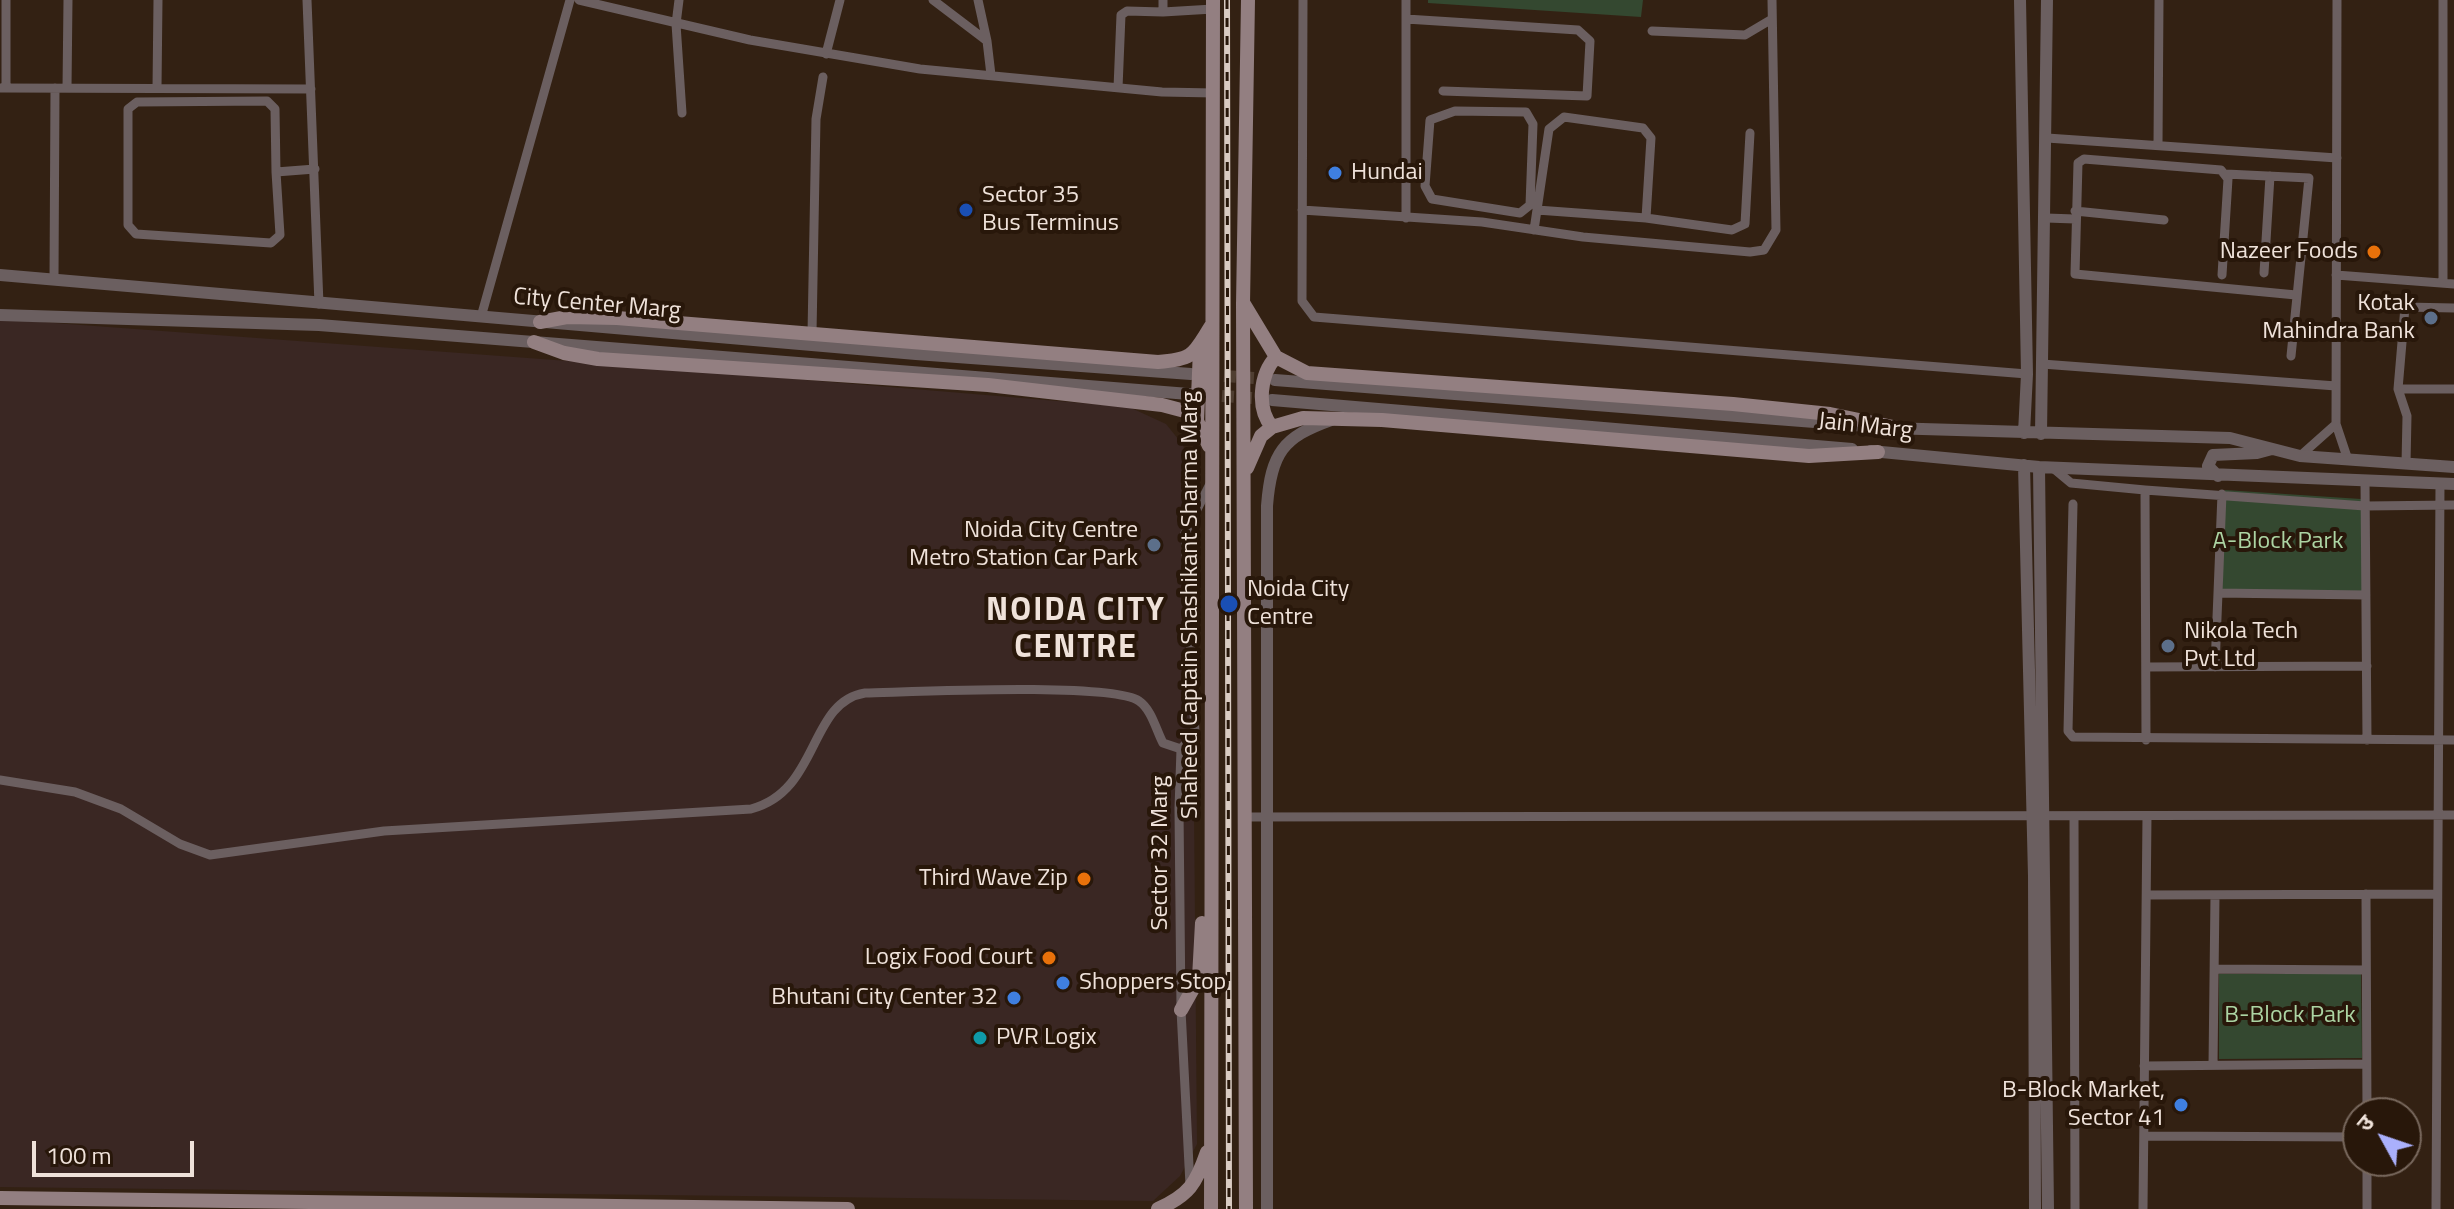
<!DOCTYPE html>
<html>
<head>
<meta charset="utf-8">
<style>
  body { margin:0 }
  #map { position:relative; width:2454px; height:1209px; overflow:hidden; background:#332113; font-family:"Titillium Web","Noto Sans Devanagari",sans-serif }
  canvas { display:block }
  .north { position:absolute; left:2342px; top:1097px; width:80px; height:80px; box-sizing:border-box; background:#28170a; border:2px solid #78685d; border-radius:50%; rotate:310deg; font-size:22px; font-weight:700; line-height:32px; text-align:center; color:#efe2da }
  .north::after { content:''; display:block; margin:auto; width:28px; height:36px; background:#aab0fc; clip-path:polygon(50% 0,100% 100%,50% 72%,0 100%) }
  .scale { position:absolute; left:32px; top:1141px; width:162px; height:36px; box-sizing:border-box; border:4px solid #efe2da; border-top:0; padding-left:10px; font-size:24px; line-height:28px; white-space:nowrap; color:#efe2da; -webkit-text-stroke:6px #28170a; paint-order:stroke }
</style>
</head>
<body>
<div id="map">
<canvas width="2454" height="1209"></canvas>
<div class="north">उ</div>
<div class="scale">100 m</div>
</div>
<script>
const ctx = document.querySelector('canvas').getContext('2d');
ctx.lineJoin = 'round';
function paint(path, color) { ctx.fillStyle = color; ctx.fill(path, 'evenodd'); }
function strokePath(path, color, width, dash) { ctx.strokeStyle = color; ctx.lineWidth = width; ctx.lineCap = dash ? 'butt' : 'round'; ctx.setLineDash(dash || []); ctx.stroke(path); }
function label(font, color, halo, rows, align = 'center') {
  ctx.font = font + ' "Titillium Web",sans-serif'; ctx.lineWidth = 8; ctx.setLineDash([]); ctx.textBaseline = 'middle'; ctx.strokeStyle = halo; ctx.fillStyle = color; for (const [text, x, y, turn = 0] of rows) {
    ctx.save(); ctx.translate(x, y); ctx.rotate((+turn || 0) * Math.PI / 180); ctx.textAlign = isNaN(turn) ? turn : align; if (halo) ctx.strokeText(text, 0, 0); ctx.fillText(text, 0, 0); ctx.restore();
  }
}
paint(new Path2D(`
  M 0,319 L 663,368 L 1129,407 L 1166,424 L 1183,445 L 1191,472 L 1197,1144 L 1180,1176 L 1153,1201 L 0,1187 Z`), '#3a2723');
paint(new Path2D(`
  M 1428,0 L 1643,0 L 1641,17 L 1428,3 Z
  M 2225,490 L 2361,499 L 2363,593 L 2222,590 Z
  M 2219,974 L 2361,974 L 2362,1058 L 2219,1059 Z`), '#344830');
strokePath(new Path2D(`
  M 1206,375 L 1271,379
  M 1204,395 L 1269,399`), '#4f3e31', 12, [12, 6]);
strokePath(new Path2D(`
  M 307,0 L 319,304
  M 579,0 L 750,40 L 920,69 L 1162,92 L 1214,93
  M 679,0 L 676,24 L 682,113
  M 933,0 L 987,41 L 991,75
  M 978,0 L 987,41
  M 1163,0 L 1163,12 L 1213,9
  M 1303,0 L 1302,301 L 1314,317 L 2027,374
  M 2337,0 L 2336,424 L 2348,460
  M 2443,0 L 2443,283
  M 1406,19 L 1578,30 L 1590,41 L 1587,96 L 1443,91
  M 1652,31 L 1745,35 L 1772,19
  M 826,54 L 840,0
  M 0,88 L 311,89
  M 6,88 L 6,0
  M 67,88 L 68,0
  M 157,88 L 158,0
  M 1118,88 L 1121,15 L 1127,11 L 1163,12
  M 1455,111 L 1526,112 L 1533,124 L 1530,205 L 1520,213 L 1432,199 L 1425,186 L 1430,120 Z
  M 2047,138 L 2337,158
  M 2158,145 L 2159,0
  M 276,172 L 280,235 L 271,243 L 136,234 L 128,225 L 128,109 L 137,102 L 267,101 L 275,109 L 276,172 L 315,169
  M 2226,174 L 2309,178 L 2291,356
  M 1302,210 L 1482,222 L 1583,237 L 1750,252 L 1764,250 L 1776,230 L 1772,0
  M 2075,211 L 2164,220
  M 1406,218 L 1406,0
  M 1646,218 L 1732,230 L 1745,224 L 1750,133
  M 2046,218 L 2075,219
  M 1534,230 L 1549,129 L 1564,117 L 1643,128 L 1651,138 L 1646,218 L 1537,210
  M 2264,273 L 2270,176
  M 2222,275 L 2228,179 L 2221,170 L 2084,159 L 2078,163 L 2075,274 L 2296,295
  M 2336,275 L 2454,284
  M 54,280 L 55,88
  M 481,317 L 570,0
  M 812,333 L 816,119 L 823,77
  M 2042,364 L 2336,386
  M 2398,389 L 2405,307 L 2454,308
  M 2300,456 L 2336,424
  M 2406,464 L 2407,416 L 2398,389 L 2454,389
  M 2053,468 L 2071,483 L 2145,490 L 2365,506 L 2454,505
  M 2365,482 L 2367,740
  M 2145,490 L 2146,740
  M 2073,504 L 2068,731 L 2073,737 L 2454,740
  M 2218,593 L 2366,595
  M 2146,667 L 2367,666
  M 2215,667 L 2222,494
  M 0,780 L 75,792 L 121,809 L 180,844 L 210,855 L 384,831 L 751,809 C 820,791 808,702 865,693 C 911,692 1111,682 1139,701 C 1152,710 1156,730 1163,743 L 1181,749
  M 1243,817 L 2454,815
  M 2074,817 L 2075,1209
  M 2366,894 L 2367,1113
  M 2147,895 L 2437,894
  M 2215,969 L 2366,970
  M 2213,1065 L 2215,895
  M 2144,1066 L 2366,1064
  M 2144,1136 L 2358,1137
  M 2367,1161 L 2367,1209
  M 1190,1185 L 1181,1010 L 1179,809 L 1181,749 L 1195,733 L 1185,533 L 1210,484
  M 2143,1209 L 2147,816
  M 2436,1209 L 2440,483`), '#6b5f60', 9);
strokePath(new Path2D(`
  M 2020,0 L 2027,374 L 2024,433
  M 0,275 L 916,354 L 1191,374
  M 0,315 L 319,325 L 1189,394
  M 1275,380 L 1866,426
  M 1272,400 L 1852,449
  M 1888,428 L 2230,438 L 2300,456 L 2454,467
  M 2041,434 L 2047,0
  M 1871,451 L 2039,467 L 2454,484
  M 2024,465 L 2034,876 L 2035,1209
  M 2039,467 L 2048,1209
  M 2218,476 L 2208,466 L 2213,455 L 2257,453 L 2272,449
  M 1267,1209 L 1267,506 C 1271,453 1283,437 1331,420`), '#6b5f60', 12);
strokePath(new Path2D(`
  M 1244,304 L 1276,357 L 1307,373 L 1733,404 L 1830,414 L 1898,428
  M 540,322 L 567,317 L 617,318 L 1158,362 C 1195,359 1193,354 1211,326
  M 534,342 L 564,353 L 598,359 L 988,385 L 1162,405 L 1196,414
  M 1200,349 L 1197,421 L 1209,446
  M 1272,427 C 1256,408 1260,374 1276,357
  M 1247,468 L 1261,436 L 1272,427 L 1303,418 L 1382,420 L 1809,456 L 1878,452
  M 1181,1010 L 1199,978 L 1202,923
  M 0,1198 L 848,1209
  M 1158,1209 C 1189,1195 1196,1184 1207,1152
  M 1211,1209 L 1213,0
  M 1246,1209 L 1243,304 L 1248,0`), '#937f81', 14);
const rail = new Path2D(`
  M 1227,0 L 1229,1209`);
strokePath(rail, '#d9cbc2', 6);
strokePath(rail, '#28170a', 3, [9]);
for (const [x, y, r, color] of [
  [1335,173,8,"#3f7fe0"],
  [966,210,8,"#1a4fb4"],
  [2374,252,8,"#e8710a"],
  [2431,318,8,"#5c6f8a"],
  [1154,545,8,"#5c6f8a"],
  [1229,604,10,"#1a4fb4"],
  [2168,646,8,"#5c6f8a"],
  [1084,879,8,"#e8710a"],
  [1049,958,8,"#e8710a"],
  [1063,983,8,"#3f7fe0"],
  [1014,998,8,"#3f7fe0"],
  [980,1038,8,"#0f9aa8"],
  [2181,1105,8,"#3f7fe0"]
]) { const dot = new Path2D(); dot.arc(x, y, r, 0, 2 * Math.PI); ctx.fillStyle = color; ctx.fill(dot); strokePath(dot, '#28170a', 3); }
label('24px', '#efe2da', '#28170a', [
  ["Hundai",1351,173,"left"],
  ["Sector 35",982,196,"left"],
  ["Bus Terminus",982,224,"left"],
  ["Nazeer Foods",2358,252],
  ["Kotak",2415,304],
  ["Mahindra Bank",2415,332],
  ["Noida City Centre",1138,531],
  ["Metro Station Car Park",1138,559],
  ["Noida City",1247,590,"left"],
  ["Centre",1247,618,"left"],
  ["Nikola Tech",2184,632,"left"],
  ["Pvt Ltd",2184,660,"left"],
  ["Third Wave Zip",1068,879],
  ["Logix Food Court",1033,958],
  ["Shoppers Stop",1079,983,"left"],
  ["Bhutani City Center 32",998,998],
  ["PVR Logix",996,1038,"left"],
  ["B-Block Market,",2165,1091],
  ["Sector 41",2165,1119]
], 'right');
label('24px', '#efe2da', '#28170a', [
  ["City Center Marg",597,305,5],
  ["Jain Marg",1865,427,6],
  ["Shaheed Captain Shashikant Sharma Marg",1191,605,-90],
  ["Sector 32 Marg",1161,853,-90]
]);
label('24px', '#acd4a3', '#28170a', [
  ["A-Block Park",2278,542],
  ["B-Block Park",2290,1016]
]);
ctx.letterSpacing = '2px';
label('bold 32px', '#efe2da', '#28170a', [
  ["NOIDA CITY",1076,612],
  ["CENTRE",1076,649]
]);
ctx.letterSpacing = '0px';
</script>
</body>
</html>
